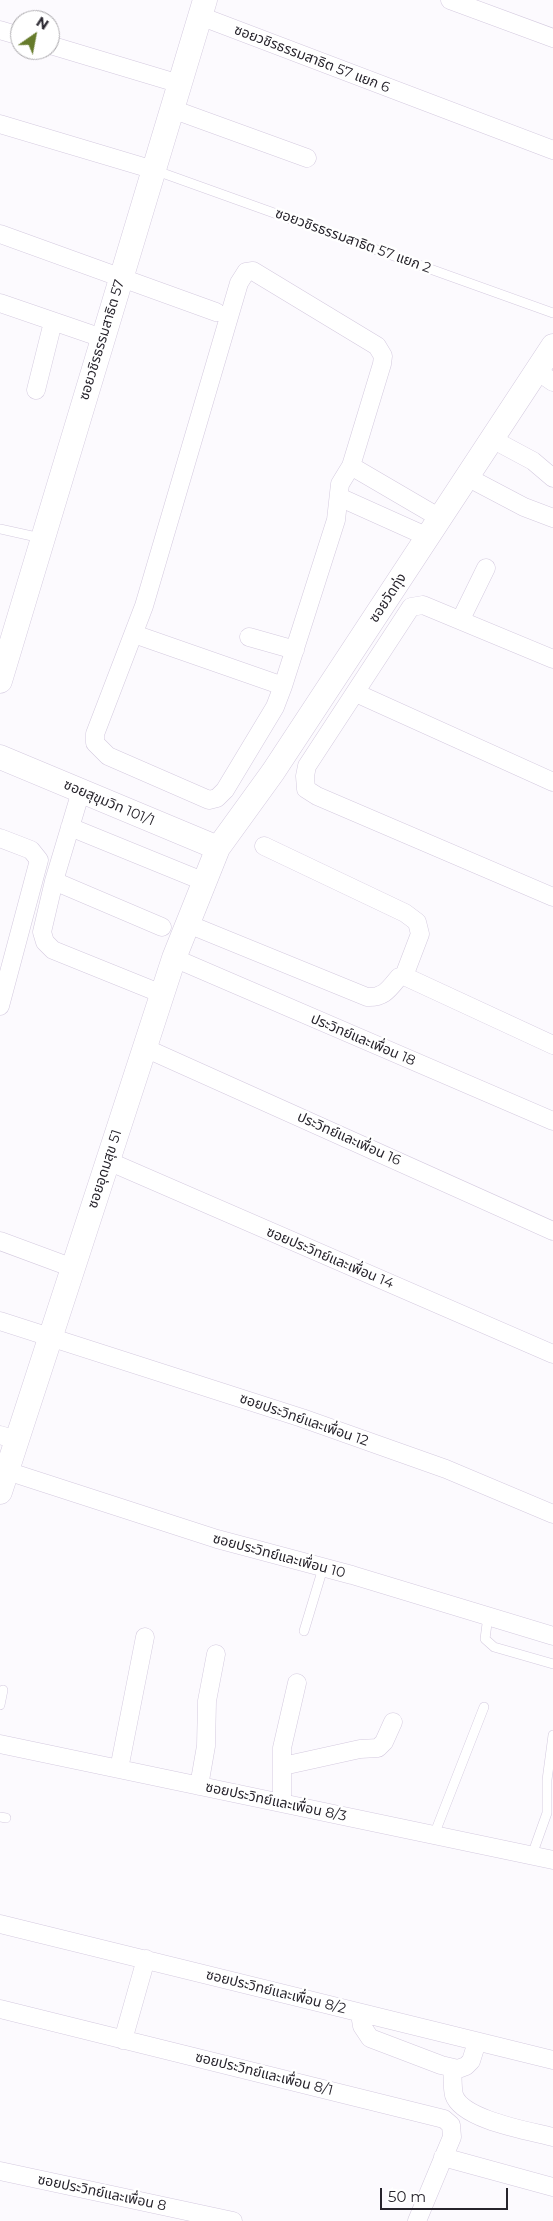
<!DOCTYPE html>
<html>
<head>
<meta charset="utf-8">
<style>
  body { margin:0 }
  #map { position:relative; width:553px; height:2221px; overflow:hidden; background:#fcfafe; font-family:Montserrat,sans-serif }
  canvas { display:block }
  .north { position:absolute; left:10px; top:10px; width:50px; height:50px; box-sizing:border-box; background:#fff; border:1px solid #a9a7ab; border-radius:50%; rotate:33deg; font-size:14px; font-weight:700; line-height:20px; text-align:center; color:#27242c }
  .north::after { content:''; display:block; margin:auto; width:18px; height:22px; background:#667b2b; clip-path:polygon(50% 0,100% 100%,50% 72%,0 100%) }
  .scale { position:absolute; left:380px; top:2188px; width:128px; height:22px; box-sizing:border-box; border:2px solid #27242c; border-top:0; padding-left:6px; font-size:15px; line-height:18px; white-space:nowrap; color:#27242c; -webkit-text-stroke:4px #fff; paint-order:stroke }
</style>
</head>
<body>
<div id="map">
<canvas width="553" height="2221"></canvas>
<div class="north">N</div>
<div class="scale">50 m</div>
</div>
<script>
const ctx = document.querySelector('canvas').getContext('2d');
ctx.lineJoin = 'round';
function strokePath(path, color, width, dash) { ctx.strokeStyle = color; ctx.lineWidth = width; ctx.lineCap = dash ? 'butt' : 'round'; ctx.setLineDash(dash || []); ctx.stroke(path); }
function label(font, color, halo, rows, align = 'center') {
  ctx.font = font + ' Montserrat,"Noto Sans Thai",sans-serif'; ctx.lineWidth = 5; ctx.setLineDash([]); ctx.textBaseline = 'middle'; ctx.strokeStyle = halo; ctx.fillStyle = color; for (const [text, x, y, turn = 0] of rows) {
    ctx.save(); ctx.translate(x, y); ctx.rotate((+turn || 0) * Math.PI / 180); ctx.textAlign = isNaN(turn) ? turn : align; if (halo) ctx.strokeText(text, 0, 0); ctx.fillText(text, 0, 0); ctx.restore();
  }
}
const lane = new Path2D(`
  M 154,170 L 553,313
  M 0,529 L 41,538
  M 488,1616 L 485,1639 L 494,1647 L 553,1664
  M 304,1631 L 323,1568
  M 0,1705 L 3,1690
  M 0,1817 L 6,1818
  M 434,1835 L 484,1707
  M 532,1855 L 547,1813 L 547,1780 L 553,1735`);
const street = new Path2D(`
  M 450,0 L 553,38
  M 200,16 L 553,150
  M 0,30 L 20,36
  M 50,45 L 180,84
  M 172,109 L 307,158
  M 0,124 L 154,170
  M 0,234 L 216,312
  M 253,271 L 377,346 L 383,356 L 382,364 L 351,466 L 340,484 L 336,520 L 283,686 L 275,707 L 225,790 L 217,798 L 209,800 L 108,756 L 95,743 L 95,734 L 144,606 L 239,283 L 246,272 Z
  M 0,303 L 102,338
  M 537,371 L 553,382
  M 36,390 L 53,322
  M 492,439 L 533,461 L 553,478
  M 351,466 L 440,518
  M 467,477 L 524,507 L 553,518
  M 339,497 L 428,537
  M 461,619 L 486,568
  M 134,634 L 283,686
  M 249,637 L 295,650
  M 553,659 L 423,605 L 411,607 L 307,766 L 305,776 L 306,789 L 317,796 L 553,897
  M 356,693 L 553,782
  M 81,791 L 54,881 L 42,932 L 45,942 L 53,950 L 162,994
  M 70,827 L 205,882
  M 0,838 L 31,850 L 39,860 L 0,1006
  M 264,846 L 405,913 L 417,922 L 420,934 L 404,976
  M 54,881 L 162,927
  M 188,924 L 367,997 C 384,998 389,989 399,977 L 404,976 L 553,1045
  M 174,958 L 553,1121
  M 145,1048 L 553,1231
  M 108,1161 L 553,1354
  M 0,1241 L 73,1268
  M 0,1321 L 302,1418 L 446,1469 L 553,1514
  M 0,1435 L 17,1440
  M 7,1471 L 217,1539 L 352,1575 L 553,1636
  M 0,1744 L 553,1860
  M 283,1766 L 360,1749 L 378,1748 L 384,1742 L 393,1722
  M 119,1769 L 145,1637
  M 199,1786 L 206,1746 L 207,1701 L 216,1654
  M 282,1803 L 282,1748 L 297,1683
  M 0,1924 L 553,2060
  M 0,2009 L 444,2119 L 451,2125 L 452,2137 L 417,2221
  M 360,2014 L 362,2026 L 370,2038 L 441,2065 L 458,2069 L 466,2066 L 471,2061 L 477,2042
  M 123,2040 L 146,1959
  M 452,2068 C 453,2076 452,2087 454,2095 C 462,2120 530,2131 553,2137
  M 443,2157 L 553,2187
  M 0,2171 L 233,2221`);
const secondary = new Path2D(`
  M 0,681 L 205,0
  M 0,757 L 218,848
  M 0,1492 L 174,958 L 218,848 L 273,772 L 553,346`);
strokePath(lane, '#d4cadf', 10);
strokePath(street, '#d4cadf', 19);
strokePath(secondary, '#d4cadf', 25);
strokePath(lane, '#fff', 9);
strokePath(street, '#fff', 18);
strokePath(secondary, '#fff', 24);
label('14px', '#27242c', '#fff', [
  ["ซอยวชิรธรรมสาธิต 57 แยก 6",312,59,21],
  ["ซอยวชิรธรรมสาธิต 57 แยก 2",353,241,20],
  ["ซอยวชิรธรรมสาธิต 57",102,340,-73],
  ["ซอยวัดทุ่ง",388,598,-57],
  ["ซอยสุขุมวิท 101/1",109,803,23],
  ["ประวิทย์และเพื่อน 18",363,1040,23],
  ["ประวิทย์และเพื่อน 16",349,1139,24],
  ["ซอยอุดมสุข 51",105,1169,-72],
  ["ซอยประวิทย์และเพื่อน 14",330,1258,23],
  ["ซอยประวิทย์และเพื่อน 12",304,1420,19],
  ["ซอยประวิทย์และเพื่อน 10",279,1556,15],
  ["ซอยประวิทย์และเพื่อน 8/3",276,1802,12],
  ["ซอยประวิทย์และเพื่อน 8/2",276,1992,14],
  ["ซอยประวิทย์และเพื่อน 8/1",264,2074,14],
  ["ซอยประวิทย์และเพื่อน 8",102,2193,12]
]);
</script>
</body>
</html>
